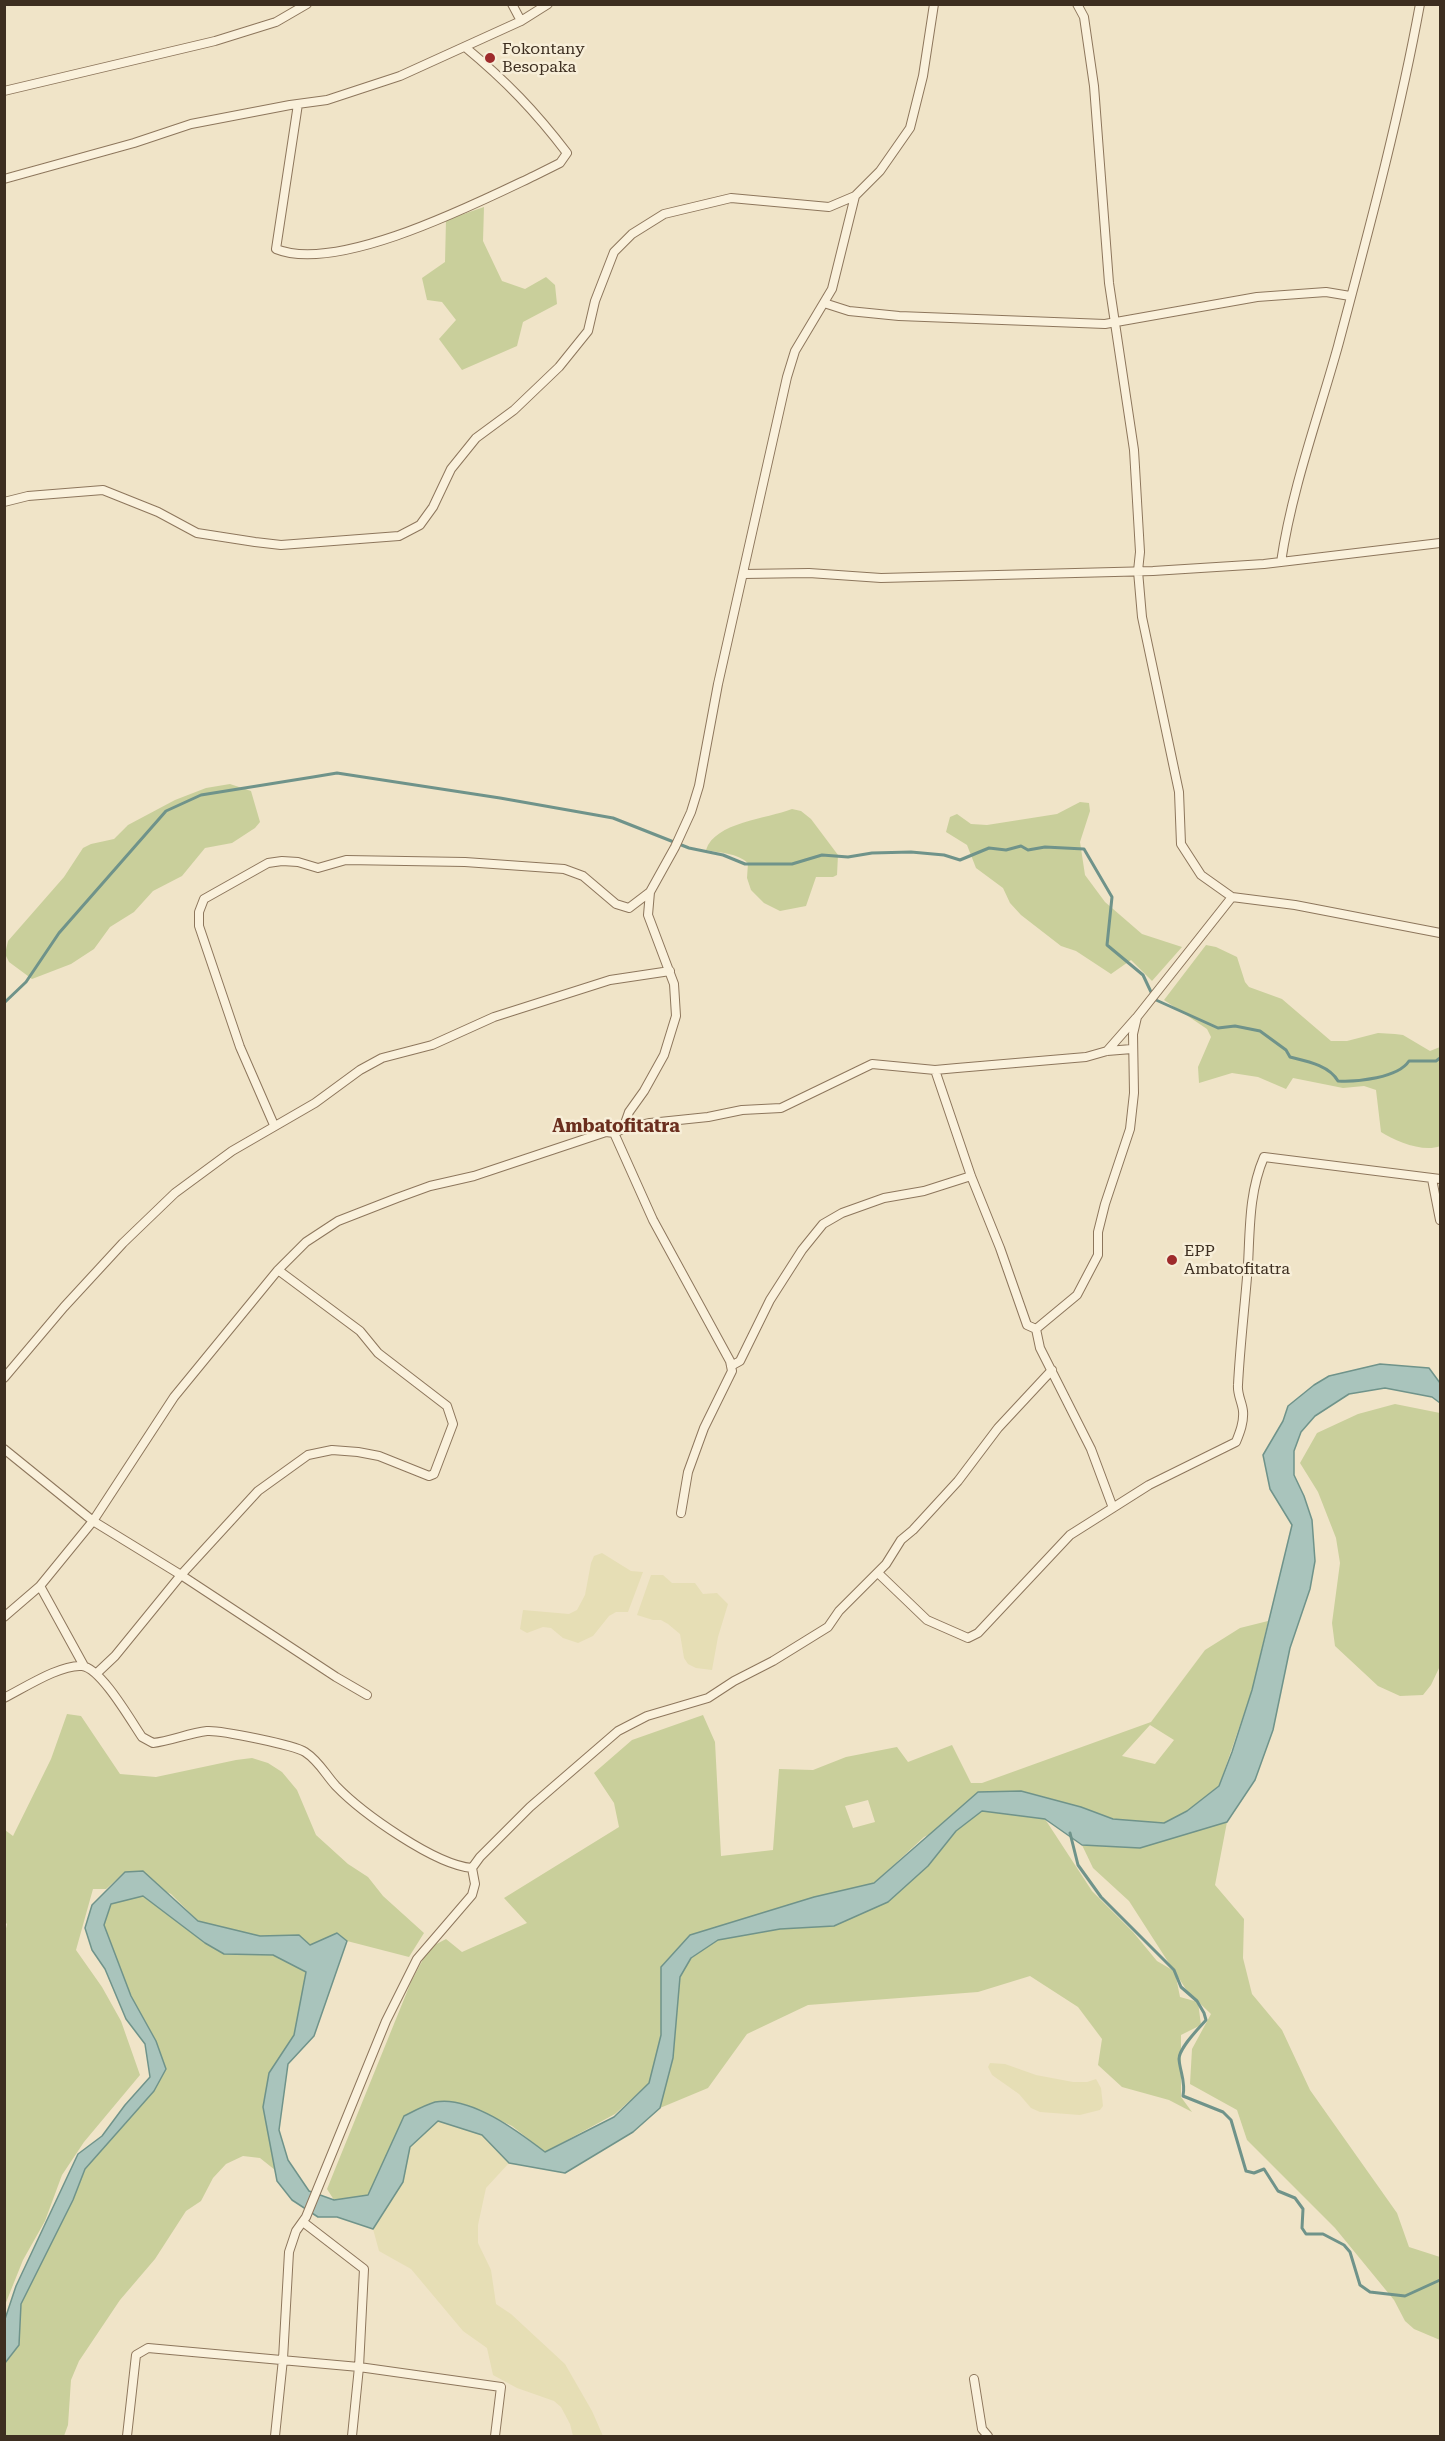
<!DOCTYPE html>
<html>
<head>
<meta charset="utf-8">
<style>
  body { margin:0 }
  #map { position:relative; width:1445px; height:2441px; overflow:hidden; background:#f0e4c8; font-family:"Roboto Serif",serif }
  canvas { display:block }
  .frame { position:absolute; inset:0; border:6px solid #3d2e20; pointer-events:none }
</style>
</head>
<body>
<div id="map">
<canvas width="1445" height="2441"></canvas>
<div class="frame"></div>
</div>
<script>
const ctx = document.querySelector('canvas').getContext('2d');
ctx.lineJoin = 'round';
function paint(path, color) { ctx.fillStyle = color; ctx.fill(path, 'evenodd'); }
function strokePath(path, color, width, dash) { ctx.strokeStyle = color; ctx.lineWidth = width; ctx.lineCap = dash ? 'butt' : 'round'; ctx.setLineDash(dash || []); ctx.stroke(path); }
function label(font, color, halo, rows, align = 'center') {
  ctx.font = font + ' "Roboto Serif",serif'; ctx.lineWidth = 5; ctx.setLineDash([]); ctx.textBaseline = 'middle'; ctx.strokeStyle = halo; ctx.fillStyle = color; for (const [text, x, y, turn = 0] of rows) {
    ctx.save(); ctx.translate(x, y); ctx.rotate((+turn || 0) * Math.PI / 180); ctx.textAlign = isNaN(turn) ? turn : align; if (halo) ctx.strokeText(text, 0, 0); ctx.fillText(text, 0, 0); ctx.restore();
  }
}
paint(new Path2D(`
  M 602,1553 L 631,1571 L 643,1572 L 628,1612 L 616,1612 L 609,1616 L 593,1636 L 578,1643 L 563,1638 L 551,1628 L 543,1627 L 527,1633 L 520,1629 L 523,1610 L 569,1614 L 577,1610 L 585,1595 L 591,1563 L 594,1556 Z
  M 651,1575 L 663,1575 L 672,1583 L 695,1583 L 703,1594 L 717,1593 L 728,1604 L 718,1637 L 712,1670 L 696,1668 L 688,1664 L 684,1658 L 680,1634 L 668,1624 L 661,1620 L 653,1620 L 637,1615 Z
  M 990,2063 L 1005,2064 L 1036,2075 L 1073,2082 L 1087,2082 L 1096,2079 L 1101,2088 L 1103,2106 L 1100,2110 L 1080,2115 L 1040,2112 L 1031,2108 L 1019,2094 L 992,2075 L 988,2067 Z
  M 438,2121 L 482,2135 L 509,2163 L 486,2188 L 478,2225 L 478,2243 L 491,2270 L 496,2304 L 511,2314 L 565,2364 L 592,2411 L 603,2436 L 573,2436 L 570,2424 L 561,2407 L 554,2401 L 517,2388 L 493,2375 L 487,2348 L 463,2331 L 411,2269 L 379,2251 L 373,2229 L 403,2182 L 410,2147 Z`), '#e6deb5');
paint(new Path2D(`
  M 484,207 L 483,241 L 502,281 L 525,289 L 546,277 L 555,285 L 557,304 L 523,322 L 517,346 L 462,370 L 439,339 L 456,320 L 442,302 L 427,300 L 422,278 L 445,262 L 446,220 Z
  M 230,784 L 251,791 L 260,822 L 255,828 L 232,843 L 205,848 L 182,876 L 153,891 L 134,912 L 110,927 L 94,949 L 71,964 L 32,979 L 9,962 L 5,954 L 8,941 L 64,877 L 83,848 L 91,844 L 114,839 L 128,825 L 175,800 L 206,788 Z
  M 1080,802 L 1089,803 L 1090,811 L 1080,842 L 1085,875 L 1105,902 L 1142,934 L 1182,947 L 1152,981 L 1131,960 L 1111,974 L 1076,951 L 1061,946 L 1021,915 L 1010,903 L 1003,888 L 976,868 L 967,845 L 946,832 L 950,817 L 957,814 L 971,824 L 987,825 L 1057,814 Z
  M 792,809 L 801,811 L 811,819 L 838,855 L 837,875 L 833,877 L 816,877 L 806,906 L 780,911 L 764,903 L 751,890 L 747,878 L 748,863 C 737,853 721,853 706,850 C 715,822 767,819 792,809 Z
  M 1206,945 L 1216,947 L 1237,957 L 1245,982 L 1249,987 L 1282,999 L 1331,1041 L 1347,1041 L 1378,1033 L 1395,1034 L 1403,1035 L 1430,1051 L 1440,1047 L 1440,1146 C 1424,1153 1395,1141 1381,1132 L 1376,1090 L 1364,1086 L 1343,1088 L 1293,1078 L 1286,1089 L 1258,1077 L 1232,1073 L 1199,1083 L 1198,1067 L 1211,1037 L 1207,1029 L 1164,1000 Z
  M 1395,1404 L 1440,1413 L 1440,1666 L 1431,1685 L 1423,1695 L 1400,1696 L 1378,1686 L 1335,1646 L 1332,1623 L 1340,1563 L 1336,1538 L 1318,1492 L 1300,1463 L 1317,1433 L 1358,1414 Z
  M 1268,1621 L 1252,1690 L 1219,1786 L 1187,1811 L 1164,1823 L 1113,1819 L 1081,1807 L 1022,1791 L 924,1837 L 874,1883 L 814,1897 L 690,1935 L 661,1967 L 661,2035 L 649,2083 L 615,2114 L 545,2152 L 512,2126 L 465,2104 L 436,2102 L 387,2157 L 368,2195 L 334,2200 L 327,2189 L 411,1982 L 429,1948 L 446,1939 L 462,1952 L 527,1923 L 504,1898 L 619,1827 L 614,1803 L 594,1773 L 632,1740 L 703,1715 L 715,1742 L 721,1856 L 773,1850 L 779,1769 L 813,1770 L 846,1757 L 897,1747 L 908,1762 L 952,1745 L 971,1783 L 982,1783 L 1151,1722 L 1205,1650 L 1240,1628 ZM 1150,1725 L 1174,1740 L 1155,1764 L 1122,1756 ZM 868,1800 L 875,1822 L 853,1828 L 845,1806 Z
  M 67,1714 L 81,1716 L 120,1774 L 156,1777 L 236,1760 L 252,1758 L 268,1763 L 282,1772 L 297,1790 L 316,1835 L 348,1864 L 368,1877 L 383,1896 L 424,1933 L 409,1957 L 347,1941 L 337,1933 L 310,1945 L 299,1935 L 260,1936 L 198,1921 L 171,1894 L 125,1872 L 106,1889 L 93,1889 L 76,1950 L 102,1987 L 121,2021 L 140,2075 L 84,2142 L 62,2175 L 45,2221 L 23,2260 L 5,2305 L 4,1937 L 7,1924 L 4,1921 L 5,1830 L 13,1836 L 51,1759 Z
  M 982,1811 L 1045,1819 L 1092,1891 L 1133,1932 L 1157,1961 L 1174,1971 L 1129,1901 L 1093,1868 L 1082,1845 L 1140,1848 L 1227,1822 L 1215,1885 L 1244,1919 L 1243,1958 L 1252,1994 L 1282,2030 L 1310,2090 L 1397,2213 L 1409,2247 L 1440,2257 L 1440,2340 L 1414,2329 L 1405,2321 L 1394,2300 L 1335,2228 L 1247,2140 L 1237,2110 L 1190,2084 L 1192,2049 L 1211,2014 L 1187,1991 L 1175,1972 L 1180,1997 L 1198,2002 L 1201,2025 L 1181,2035 L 1181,2097 L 1192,2112 L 1169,2100 L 1122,2087 L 1098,2065 L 1102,2039 L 1078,2007 L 1030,1976 L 978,1992 L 808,2005 L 747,2034 L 708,2088 L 660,2108 L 673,2058 L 680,1977 L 691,1958 L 718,1939 L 780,1929 L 834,1926 L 888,1902 L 928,1866 L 956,1831 Z
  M 143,1896 L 205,1943 L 224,1954 L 273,1955 L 306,1972 L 294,2035 L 269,2073 L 263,2107 L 275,2170 L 260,2158 L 243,2156 L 226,2164 L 213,2178 L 201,2201 L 186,2211 L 155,2259 L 120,2300 L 79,2361 L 71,2380 L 68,2425 L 64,2436 L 5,2436 L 5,2363 L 19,2345 L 21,2304 L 73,2200 L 85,2169 L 153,2091 L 166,2069 L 156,2041 L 131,1996 L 104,1925 L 111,1904 Z`), '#c9cf9b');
const water = new Path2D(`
  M 1380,1364 L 1429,1368 L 1440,1383 L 1440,1403 L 1432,1397 L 1385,1388 L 1349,1394 L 1315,1416 L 1301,1432 L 1294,1451 L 1294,1475 L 1304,1496 L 1312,1520 L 1315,1561 L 1310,1589 L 1290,1648 L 1273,1730 L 1255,1780 L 1227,1822 L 1140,1848 L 1082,1845 L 1045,1819 L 982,1811 L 956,1831 L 928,1866 L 888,1902 L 834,1926 L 780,1929 L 718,1940 L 691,1958 L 680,1977 L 673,2058 L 660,2108 L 633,2132 L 565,2173 L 509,2163 L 482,2135 L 438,2121 L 410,2147 L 403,2182 L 373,2229 L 337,2217 L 318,2217 L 292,2200 L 277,2181 L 263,2107 L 269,2073 L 294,2035 L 306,1972 L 273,1955 L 224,1954 L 205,1943 L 143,1896 L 111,1904 L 104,1925 L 131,1996 L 156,2041 L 166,2069 L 154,2091 L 85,2169 L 73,2200 L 21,2304 L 19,2345 L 5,2363 L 5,2319 L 16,2286 L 78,2154 L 102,2136 L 125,2105 L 150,2077 L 145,2044 L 126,2019 L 105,1969 L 92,1950 L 85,1928 L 92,1905 L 125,1872 L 143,1871 L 198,1921 L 260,1936 L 299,1935 L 310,1945 L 337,1933 L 347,1941 L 314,2036 L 288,2064 L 279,2130 L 288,2160 L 309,2191 L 334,2200 L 368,2195 L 404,2116 C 414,2111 425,2105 435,2102 C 470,2095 519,2132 545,2152 L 614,2117 L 649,2083 L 661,2035 L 661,1967 L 690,1935 L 814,1897 L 874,1883 L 978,1792 L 1021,1791 L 1081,1807 L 1113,1819 L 1164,1823 L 1187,1811 L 1219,1786 L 1232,1752 L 1252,1690 L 1292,1525 L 1270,1489 L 1263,1455 L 1283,1421 L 1288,1406 L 1314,1385 L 1329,1376 Z`);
paint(water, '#a9c4bc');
strokePath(water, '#6f938a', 1.5);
strokePath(new Path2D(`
  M 1156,1000 L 1218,1028 L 1235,1026 L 1260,1031 L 1286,1050 L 1290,1057 C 1306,1061 1329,1065 1338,1081 C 1357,1082 1398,1078 1409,1061 L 1436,1061 L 1440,1058
  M 4,1003 L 26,982 L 59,933 L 166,811 L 201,795 L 313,777 L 337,773 L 500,798 L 613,818 L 689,848 L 723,855 L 745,864 L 792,864 L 822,855 L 848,857 L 872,853 L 911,852 L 944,855 L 960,860 L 989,848 L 1006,850 L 1021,846 L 1028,850 L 1045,847 L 1084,849 L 1112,897 L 1107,945 L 1143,975 L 1151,992
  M 1070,1833 L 1078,1865 L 1101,1897 L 1174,1970 L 1181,1987 L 1197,2001 L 1204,2013 L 1206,2020 C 1198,2029 1179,2048 1179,2059 C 1180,2072 1186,2082 1183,2096 L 1223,2112 L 1231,2120 L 1246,2171 L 1254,2173 L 1264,2169 L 1278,2191 L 1295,2198 L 1303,2209 L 1302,2228 L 1306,2234 L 1323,2234 L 1344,2245 L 1350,2252 L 1360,2285 L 1370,2292 L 1405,2296 L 1440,2280`), '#6f938a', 3);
const minor = new Path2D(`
  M 512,4 L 521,21
  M 1077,4 L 1084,17 L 1094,86 L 1109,283 L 1134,450 L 1140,552 L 1138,571 L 1142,617 L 1179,792 L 1181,844 L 1201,875 L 1232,897 L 1137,1017 L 1133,1034 L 1134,1093 L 1130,1129 L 1105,1204 L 1098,1232 L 1098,1255 L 1077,1295 L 1036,1329 L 1040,1348 L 1091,1449 L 1113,1508
  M 4,91 L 215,41 L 276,22 L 307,4
  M 298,104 L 276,249 C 337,274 475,204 534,176 L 560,163 L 567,153 C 535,111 506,81 465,47
  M 4,179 L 134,143 L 191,124 L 290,105 L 327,100 L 400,76 L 521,21 L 548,4
  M 824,303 L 849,311 L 899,316 L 1105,324 L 1257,297 L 1326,292 L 1350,296
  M 4,502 L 28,496 L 103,490 L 158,512 L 197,533 L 255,542 L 281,545 L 399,536 L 420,525 L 433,507 L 451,469 L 476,438 L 514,410 L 559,367 L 588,331 L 595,301 L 614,252 L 632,234 L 664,214 L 731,198 L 829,207 L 855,196
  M 1281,562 C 1292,488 1318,418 1338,346 C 1368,233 1399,119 1420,4
  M 744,574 L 809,573 L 881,578 L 1153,571 L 1264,564 L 1440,543
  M 1232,897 L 1295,905 L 1440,933
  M 1107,1051 L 1136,1018
  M 935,1070 L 971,1176 L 1000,1248 L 1027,1325 L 1036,1329
  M 274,1125 L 240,1047 L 199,926 L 199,912 L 204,899 L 268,863 L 282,861 L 298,862 L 318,868 L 346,860 L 465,862 L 564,869 L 583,876 L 616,904 L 629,908 L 650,892
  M 623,1129 L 650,1123 L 708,1117 L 742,1110 L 781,1108 L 872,1064 L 935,1070 L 957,1068 L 1086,1057 L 1107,1051 L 1132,1049
  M 614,1133 L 653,1220 L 730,1361 L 732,1371 L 704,1428 L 688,1472 L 681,1513
  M 1432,1179 L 1440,1220
  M 731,1366 L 740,1361 L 770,1300 L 802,1250 L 823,1224 L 842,1213 L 884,1198 L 924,1191 L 971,1176
  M 4,1378 L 64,1307 L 123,1243 L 175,1193 L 232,1151 L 315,1103 L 360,1070 L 382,1058 L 432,1045 L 494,1017 L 610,980 L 670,971
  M 4,1449 L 93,1521 L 181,1575 L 336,1677 L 367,1695
  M 878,1573 L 927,1620 L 968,1638 L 978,1633 L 1070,1535 L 1149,1485 L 1236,1442 C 1240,1432 1244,1422 1243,1411 C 1242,1402 1237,1394 1238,1385 C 1240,1345 1245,1305 1248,1265 C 1250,1228 1249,1192 1264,1157 L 1440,1179
  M 40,1586 L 84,1666
  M 4,1617 L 40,1586 L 93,1521 L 174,1397 L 278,1270 L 306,1242 L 338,1221 L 397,1198 L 430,1186 L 474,1176 L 606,1132 L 614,1133 L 623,1129 L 629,1112 L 644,1091 L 664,1055 L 676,1016 L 674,984 L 648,915 L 650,892 L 675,847 L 691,812 L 699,786 L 718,684 L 787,377 L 795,351 L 832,289 L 855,196 L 880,171 L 910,128 L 923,76 L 934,4
  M 97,1673 L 115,1656 L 181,1575 L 258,1491 L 308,1455 L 332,1450 L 358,1452 L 379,1456 L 429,1476 L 434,1474 L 453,1424 L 447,1406 L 378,1353 L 360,1331 L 278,1270
  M 4,1698 C 24,1688 61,1664 82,1666 C 101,1668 131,1721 142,1737 L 153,1743 C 171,1741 189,1733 207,1731 C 220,1730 294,1745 305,1752 C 319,1761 325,1774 336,1786 C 362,1813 435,1865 472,1868
  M 303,2222 L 364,2269 L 359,2367 L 352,2436
  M 974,2379 L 982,2429 L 988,2436
  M 127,2436 L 136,2355 L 148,2348 L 359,2367 L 501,2387 L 495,2436
  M 275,2436 L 283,2359 L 289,2252 L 296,2231 L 306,2217 L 386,2021 L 417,1959 L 472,1895 L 475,1884 L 472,1868 L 480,1857 L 530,1807 L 618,1731 L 647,1716 L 708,1698 L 734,1681 L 773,1661 L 828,1627 L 839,1611 L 886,1564 L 901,1540 L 913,1530 L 958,1481 L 998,1428 L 1052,1370`);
strokePath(minor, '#8d765c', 10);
strokePath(minor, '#faf1dc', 8);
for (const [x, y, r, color] of [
  [490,58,6,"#9e2a2b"],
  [1172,1260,6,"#9e2a2b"]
]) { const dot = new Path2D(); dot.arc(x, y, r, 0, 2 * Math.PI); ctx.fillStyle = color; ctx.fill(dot); strokePath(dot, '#f7eed8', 2); }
label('16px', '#3d2e20', '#f7eed8', [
  ["Fokontany",502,49],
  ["Besopaka",502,67],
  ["EPP",1184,1251],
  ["Ambatofitatra",1184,1269]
], 'left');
label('bold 18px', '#6b2e1e', '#f7eed8', [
  ["Ambatofitatra",616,1127]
]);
</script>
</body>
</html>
